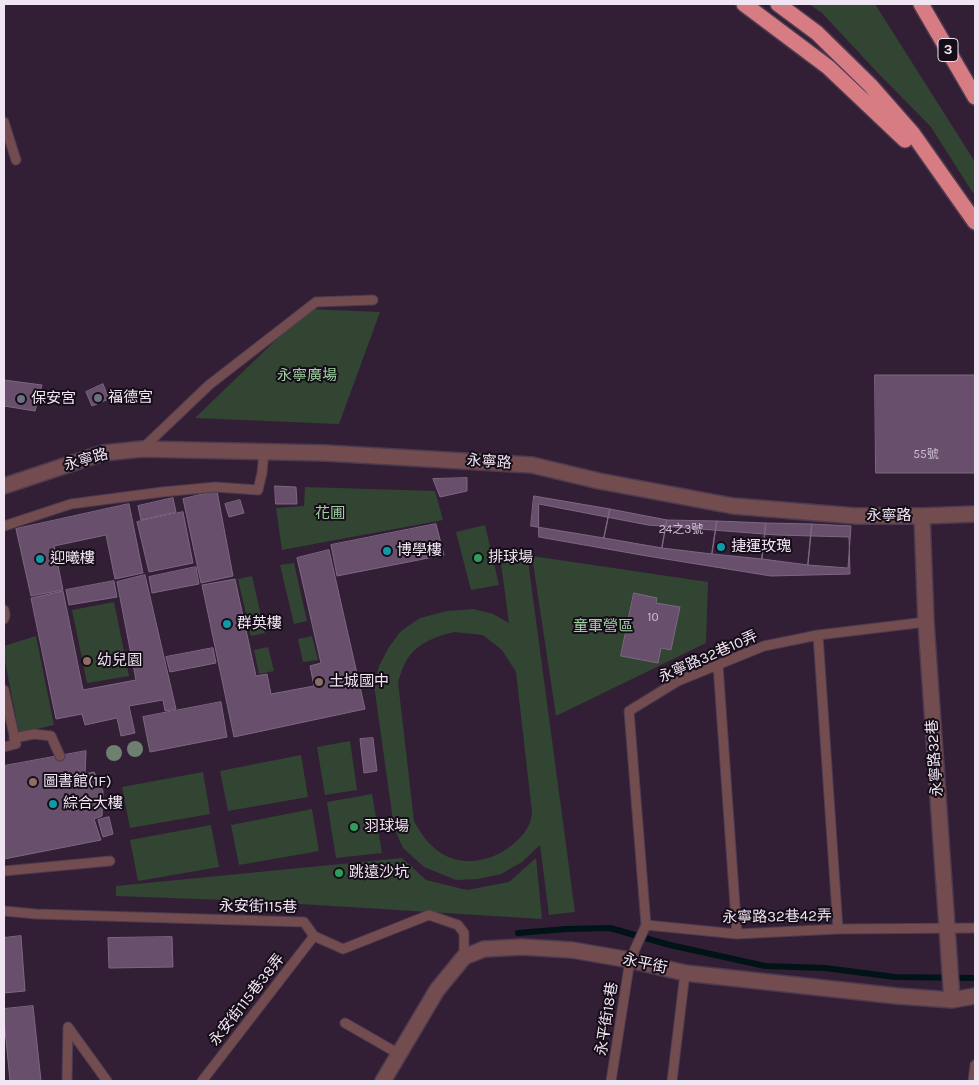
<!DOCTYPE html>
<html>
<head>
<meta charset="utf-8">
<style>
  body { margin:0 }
  #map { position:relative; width:979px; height:1085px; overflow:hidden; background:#321f35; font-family:Karla,sans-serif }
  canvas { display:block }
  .frame { position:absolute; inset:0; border:5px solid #f1e4f3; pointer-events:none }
</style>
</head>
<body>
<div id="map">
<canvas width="979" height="1085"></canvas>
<div class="frame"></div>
</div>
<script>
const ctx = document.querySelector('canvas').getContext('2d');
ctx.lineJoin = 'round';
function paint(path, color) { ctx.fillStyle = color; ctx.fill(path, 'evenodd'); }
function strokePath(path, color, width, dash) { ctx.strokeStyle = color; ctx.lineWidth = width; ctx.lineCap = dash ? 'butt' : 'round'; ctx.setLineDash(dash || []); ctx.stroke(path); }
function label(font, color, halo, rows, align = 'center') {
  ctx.font = font + ' Karla,"Noto Sans TC",sans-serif'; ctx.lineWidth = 4; ctx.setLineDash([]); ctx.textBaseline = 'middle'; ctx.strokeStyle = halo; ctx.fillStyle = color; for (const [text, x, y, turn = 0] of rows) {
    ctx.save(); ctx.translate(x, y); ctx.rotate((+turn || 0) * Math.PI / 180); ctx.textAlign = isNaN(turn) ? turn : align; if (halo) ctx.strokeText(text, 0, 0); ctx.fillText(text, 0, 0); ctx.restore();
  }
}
paint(new Path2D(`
  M 809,4 L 875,4 L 975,162 L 975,195 L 971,190 L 931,127 L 877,72 L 822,13 Z
  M 308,309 L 380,312 L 339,424 L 195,418 Z
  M 305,487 L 435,491 L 443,520 L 282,550 L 276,508 L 304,506 Z
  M 485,525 L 499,585 L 471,590 L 456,532 Z
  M 527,553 L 575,912 L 549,915 L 540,845 L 522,862 L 501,874 L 478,879 L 456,880 L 424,867 L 403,848 L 394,828 L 374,685 L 379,666 L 389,647 L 401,631 L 420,618 L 447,611 L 474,609 L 493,614 L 509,623 L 500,556 ZM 454,632 L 483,635 L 502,650 L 516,672 L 532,812 C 531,818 530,825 526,830 C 507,858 466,872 438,851 C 427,843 420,832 414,821 L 398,682 C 400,676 402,669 405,663 C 415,644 434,637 454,632 Z
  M 532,556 L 708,582 L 706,643 L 556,716 Z
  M 294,563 L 307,621 L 294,624 L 280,565 Z
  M 252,576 L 265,633 L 251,636 L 238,579 Z
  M 114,602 L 129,676 L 87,683 L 72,610 Z
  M 36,636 L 54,725 L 19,733 L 4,656 L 4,646 Z
  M 312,636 L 318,660 L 303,662 L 298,639 Z
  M 268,647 L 274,671 L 259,674 L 254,650 Z
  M 350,741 L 357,790 L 325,795 L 317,747 Z
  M 301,755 L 308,797 L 228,811 L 220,771 Z
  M 203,772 L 210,814 L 130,828 L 122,787 Z
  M 372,794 L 382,853 L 336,858 L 327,802 Z
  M 312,809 L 319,851 L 239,865 L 231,825 Z
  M 211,825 L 219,867 L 138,881 L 130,840 Z
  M 402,858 L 426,880 L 467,890 L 509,882 L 536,858 L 542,919 L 252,901 L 116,896 L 116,886 Z`), '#314532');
strokePath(new Path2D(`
  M 518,933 L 566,929 L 610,928 L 670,945 L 765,966 L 825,968 L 895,977 L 975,978`), '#001317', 6);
const building = new Path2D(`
  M 875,375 L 975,375 L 975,473 L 876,473 Z
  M 4,380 L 42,385 L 35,411 L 4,406 Z
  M 103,384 L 109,399 L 92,406 L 86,392 Z
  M 467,478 L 467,491 L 440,497 L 433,479 Z
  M 275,486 L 296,487 L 297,504 L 276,504 Z
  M 217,491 L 233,576 L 201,583 L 183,499 Z
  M 534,496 L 610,509 L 604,538 L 531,526 Z
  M 173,498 L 176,512 L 141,520 L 138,506 Z
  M 240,500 L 244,513 L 229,517 L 225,504 Z
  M 129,504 L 143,573 L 115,579 L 106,535 L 54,546 L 63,590 L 31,596 L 16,529 Z
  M 539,504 L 648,525 L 777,535 L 849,537 L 850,574 L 771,576 L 647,556 L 539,537 Z
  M 610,509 L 667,520 L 662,548 L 604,538 Z
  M 183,512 L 193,563 L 149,572 L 137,522 Z
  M 667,520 L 717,521 L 712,554 L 662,548 Z
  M 717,521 L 766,523 L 762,559 L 712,554 Z
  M 766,523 L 812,524 L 808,565 L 762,559 Z
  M 436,524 L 444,555 L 337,576 L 331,545 Z
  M 812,524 L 851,526 L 848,568 L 808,565 Z
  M 329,550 L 365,709 L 234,737 L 202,585 L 235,579 L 256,676 L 267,674 L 271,694 L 314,686 L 310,666 L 321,663 L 297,558 Z
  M 196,567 L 199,584 L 152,593 L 149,577 Z
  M 145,575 L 176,709 L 165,711 L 163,700 L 129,706 L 135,733 L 121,736 L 117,718 L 85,725 L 82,714 L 56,719 L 31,598 L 63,591 L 83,690 L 136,680 L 117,582 Z
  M 114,581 L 117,597 L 69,605 L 66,590 Z
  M 634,593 L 657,598 L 656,603 L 680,607 L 671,650 L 661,648 L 658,663 L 621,656 Z
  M 213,648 L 216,663 L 170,672 L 166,657 Z
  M 221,702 L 227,737 L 150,752 L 143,717 Z
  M 373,738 L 377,771 L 364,773 L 360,739 Z
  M 86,751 L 85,774 L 94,772 L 103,791 L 102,816 L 94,819 L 101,840 L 4,859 L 4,766 Z
  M 109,817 L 113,834 L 103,837 L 98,820 Z
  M 21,936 L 25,991 L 4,993 L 4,938 Z
  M 172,937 L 173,967 L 109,968 L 108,938 Z
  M 33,1006 L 41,1081 L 10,1081 L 4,1019 L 4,1009 Z`);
paint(building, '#68506d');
strokePath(building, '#7d6781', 1);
const lane = new Path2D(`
  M 4,122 L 16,160
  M 142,449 L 209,385 L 316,302 L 373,300
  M 4,526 L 71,504 L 162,492 L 215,487 L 258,490 L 262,473 L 264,451
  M 4,610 L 5,615 L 4,619
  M 818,635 L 838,929
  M 718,665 L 737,934
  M 4,690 L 16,744 L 4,747
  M 14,738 L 34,734 L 51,736 L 60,756
  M 4,871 L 110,861
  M 4,911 L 36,914 L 304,922 L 314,936 L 343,949 L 429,915 L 458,925 L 464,933 L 464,957
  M 646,925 L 629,711 L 678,681 L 764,646 L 818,635 L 926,622
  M 345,1023 L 399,1054
  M 67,1081 L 68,1027 L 107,1081
  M 202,1081 L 314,936
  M 611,1081 L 630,960 L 646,925 L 737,934 L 838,929 L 975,928
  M 672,1081 L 685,973
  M 973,1081 L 975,1065`);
const street = new Path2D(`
  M 4,486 L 103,453 L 142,449 L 325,453 L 532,465 L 599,481 L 733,506 L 856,516 L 922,516 L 975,514
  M 922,516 L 926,622 L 952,1000
  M 383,1081 L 437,990 L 464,957 L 484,949 L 522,947 L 572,950 L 630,960 L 685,973 L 897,996 L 952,1000 L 975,996`);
const highway = new Path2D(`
  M 744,4 L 828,67 L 905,140
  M 778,4 L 817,33 L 870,85 L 913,134 L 975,222
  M 921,4 L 975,97`);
strokePath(lane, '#4d3b50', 11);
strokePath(street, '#4d3b50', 18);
strokePath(highway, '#4d3b50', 18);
strokePath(lane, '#724c4e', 9);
strokePath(street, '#724c4e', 15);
strokePath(highway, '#d77c82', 15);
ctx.fillStyle = '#6e8171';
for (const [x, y] of [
  [135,749],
  [114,753]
]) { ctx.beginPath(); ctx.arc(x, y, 8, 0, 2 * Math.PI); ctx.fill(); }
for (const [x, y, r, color] of [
  [98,398,5,"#6b7280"],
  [21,399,5,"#6b7280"],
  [721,547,5,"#0f9aa8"],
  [387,551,5,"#0f9aa8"],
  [478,558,5,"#2e9e5b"],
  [40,559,5,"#0f9aa8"],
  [227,624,5,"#0f9aa8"],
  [87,661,5,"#8d6e63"],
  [319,682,5,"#8d6e63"],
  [33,782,5,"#8d6e63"],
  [53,804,5,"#0f9aa8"],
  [354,827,5,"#2e9e5b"],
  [339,873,5,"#2e9e5b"]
]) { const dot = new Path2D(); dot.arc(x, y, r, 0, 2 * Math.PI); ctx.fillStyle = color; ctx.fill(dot); strokePath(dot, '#150d17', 2); }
label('12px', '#cfbfd2', null, [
  ["55號",926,455],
  ["24之3號",681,530],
  ["10",653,618]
]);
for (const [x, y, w] of [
  [948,50,20]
]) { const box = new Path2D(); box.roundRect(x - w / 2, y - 11.5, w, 23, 4); ctx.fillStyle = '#150d17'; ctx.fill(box); strokePath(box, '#f1e4f3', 1); }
label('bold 14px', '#f1e4f3', null, [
  ["3",948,50]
]);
label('15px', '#9fd1a2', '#150d17', [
  ["永寧廣場",307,376],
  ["花圃",330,514],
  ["童軍營區",603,627]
]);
label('15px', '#f1e4f3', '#150d17', [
  ["福德宮",108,398],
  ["保安宮",31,399],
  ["捷運玫瑰",731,547],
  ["博學樓",397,551],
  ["排球場",488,558],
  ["迎曦樓",50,559],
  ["群英樓",237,624],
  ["幼兒園",97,661],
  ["土城國中",329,682],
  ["圖書館(1F)",43,782],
  ["綜合大樓",63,804],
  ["羽球場",364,827],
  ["跳遠沙坑",349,873]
], 'left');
label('15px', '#f1e4f3', '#150d17', [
  ["永寧路",86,460,-16],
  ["永寧路",489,462,4],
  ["永寧路",889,516],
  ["永寧路32巷10弄",708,657,-24],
  ["永寧路32巷",935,758,-94],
  ["永安街115巷",258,907,1],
  ["永寧路32巷42弄",777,917,-1],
  ["永平街",645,964,12],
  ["永安街115巷38弄",247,1000,-52],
  ["永平街18巷",607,1019,-81]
]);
</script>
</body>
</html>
